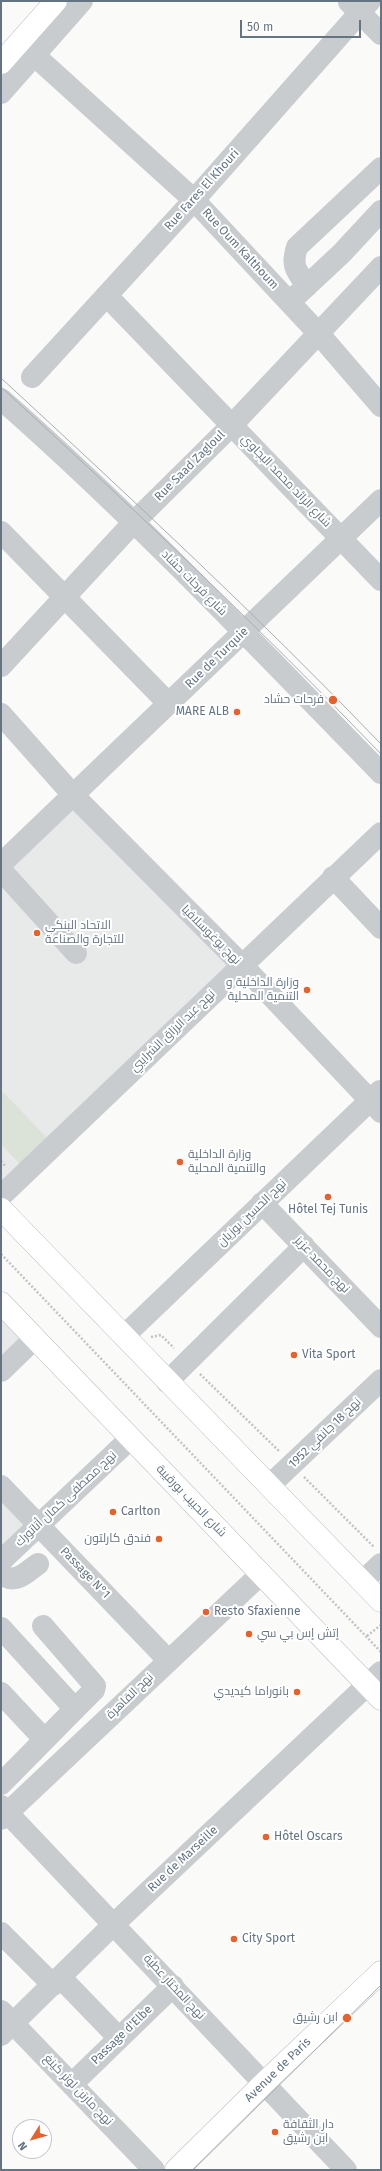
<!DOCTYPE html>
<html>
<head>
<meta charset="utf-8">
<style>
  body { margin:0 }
  #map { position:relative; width:382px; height:2171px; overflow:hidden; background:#fafaf8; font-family:"Fira Sans",sans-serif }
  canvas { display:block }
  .frame { position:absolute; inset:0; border:2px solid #647483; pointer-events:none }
  .north { position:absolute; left:12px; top:2119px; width:40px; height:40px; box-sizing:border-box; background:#fff; border:1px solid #c1c7cd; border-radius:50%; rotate:233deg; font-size:11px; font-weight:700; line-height:16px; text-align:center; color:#647483 }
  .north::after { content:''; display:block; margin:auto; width:14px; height:18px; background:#e6612b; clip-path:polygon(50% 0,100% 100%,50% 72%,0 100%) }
  .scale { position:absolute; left:240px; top:20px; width:121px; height:18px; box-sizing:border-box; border:2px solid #647483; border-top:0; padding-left:5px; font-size:12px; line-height:14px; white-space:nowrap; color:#647483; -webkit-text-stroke:3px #fff; paint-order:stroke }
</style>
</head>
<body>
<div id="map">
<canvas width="382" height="2171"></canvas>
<div class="frame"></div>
<div class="north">N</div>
<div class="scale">50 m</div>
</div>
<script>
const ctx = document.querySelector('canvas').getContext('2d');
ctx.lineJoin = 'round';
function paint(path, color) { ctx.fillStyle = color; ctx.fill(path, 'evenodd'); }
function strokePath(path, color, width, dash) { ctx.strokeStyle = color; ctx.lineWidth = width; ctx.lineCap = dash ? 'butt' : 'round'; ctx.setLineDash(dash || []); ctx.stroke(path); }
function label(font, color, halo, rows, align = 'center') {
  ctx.font = font + ' "Fira Sans",Cairo,sans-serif'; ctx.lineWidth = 4; ctx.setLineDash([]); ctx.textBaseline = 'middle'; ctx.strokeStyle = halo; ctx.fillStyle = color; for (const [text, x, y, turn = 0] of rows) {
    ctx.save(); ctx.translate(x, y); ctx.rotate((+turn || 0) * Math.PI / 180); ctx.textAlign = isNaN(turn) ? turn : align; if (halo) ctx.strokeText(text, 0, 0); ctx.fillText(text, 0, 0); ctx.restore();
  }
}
paint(new Path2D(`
  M 76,807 L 229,966 L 1,1184 L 1,879 Z
  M 1,1314 L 23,1337 L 1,1359 Z
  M 1,1493 L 31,1524 L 1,1552 Z`), '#e8e9e9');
paint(new Path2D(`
  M 1,1090 L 48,1139 L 21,1165 L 1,1144 Z`), '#dbe2d8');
const major = new Path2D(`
  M 1,1209 L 381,1601
  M 1,1303 L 381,1699
  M 176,2170 L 264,2083 L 381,1972`);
const highway = new Path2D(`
  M 1,63 L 56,1`);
strokePath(major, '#bbbfc3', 23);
strokePath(highway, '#babec1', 23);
strokePath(new Path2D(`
  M 1,1161 L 6,1167
  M 1,1254 L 381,1652
  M 151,1337 L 161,1335 L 174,1348
  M 200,1374 L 280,1452
  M 304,1477 L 374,1547
  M 367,1636 L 381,1625`), '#c1c4c6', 2.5, [2, 2]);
strokePath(new Path2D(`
  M 349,2 L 381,34
  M 34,55 L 194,200 L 319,334 L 381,406
  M 1,93 L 82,1
  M 307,286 C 296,270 291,266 297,247 L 381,168
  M 107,296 L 381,580
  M 296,296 L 342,253 L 381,211
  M 32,377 L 194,200 L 370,1
  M 1,399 C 134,516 257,646 381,773
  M 1,532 L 169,704
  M 1,666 L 133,523 L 232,425 L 381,267
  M 1,714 L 73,795 L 242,965 L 381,1112
  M 1,864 L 381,500
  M 1,870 L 76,953
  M 333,877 L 381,928
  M 1,1196 L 381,833
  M 262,1203 L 381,1327
  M 124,1336 L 380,1091
  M 1,1371 L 35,1338
  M 167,1382 L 304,1246
  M 1,1486 L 168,1660
  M 269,1486 L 381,1380
  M 1,1561 L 131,1438
  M 1,1574 C 16,1585 25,1573 38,1564
  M 362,1582 L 381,1564
  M 43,1626 L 95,1686 L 94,1690 L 75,1709
  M 1,1628 L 75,1709 L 1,1784
  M 1,1693 L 44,1739
  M 1,1806 L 346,2170
  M 1,1819 L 261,1574
  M 1,1933 L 53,1985
  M 61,1978 L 119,2038
  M 1,2011 L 154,2170
  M 1,2035 L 114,1924 L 381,1672
  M 72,2084 L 173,1986`), '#c8cccf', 22);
strokePath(major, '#fff', 22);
strokePath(highway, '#fff', 22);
strokePath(new Path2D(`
  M 1,378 C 131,498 259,617 381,744
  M 1,387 C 131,506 259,627 381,754
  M 193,2170 L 381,1985`), '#a8aeb4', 1);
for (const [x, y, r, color] of [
  [333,700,5,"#e6612b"],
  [237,712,4,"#e6612b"],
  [37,933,4,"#e6612b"],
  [307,990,4,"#e6612b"],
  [180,1162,4,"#e6612b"],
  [328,1197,4,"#e6612b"],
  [294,1355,4,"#e6612b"],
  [113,1512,4,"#e6612b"],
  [159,1539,4,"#e6612b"],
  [206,1612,4,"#e6612b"],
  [249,1634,4,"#e6612b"],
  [297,1692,4,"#e6612b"],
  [266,1837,4,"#e6612b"],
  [234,1939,4,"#e6612b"],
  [347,2018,5,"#e6612b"],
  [275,2132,4,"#e6612b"]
]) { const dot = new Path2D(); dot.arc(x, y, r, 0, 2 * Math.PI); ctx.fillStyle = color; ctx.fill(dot); strokePath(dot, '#fff', 1.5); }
label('12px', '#647483', '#fff', [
  ["Rue Fares El Khouri",202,190,-48],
  ["Rue Oum Kalthoum",240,249,47],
  ["Rue Saad Zagloul",190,466,-45],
  ["شارع الرائد محمد البجاوي",286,481,46],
  ["شارع فرحات حشاد",194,583,45],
  ["Rue de Turquie",217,658,-44],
  ["نهج يوغوسلافيا",211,935,45],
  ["نهج عبد الرزاق الشرايبي",173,1031,-44],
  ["نهج الحسين بوزيان",252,1213,-44],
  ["نهج محمد عزيز",322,1265,46],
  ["نهج 18 جانفي 1952",325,1433,-44],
  ["نهج مصطفى كمال أتاتورك",66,1499,-43],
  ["شارع الحبيب بورقيبة",191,1501,46],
  ["Passage N°1",85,1573,46],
  ["نهج القاهرة",130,1696,-44],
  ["Rue de Marseille",183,1859,-43],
  ["نهج المختار عطية",174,1987,47],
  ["Passage d'Elbe",122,2035,-44],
  ["Avenue de Paris",278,2070,-44],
  ["نهج مارتن لوثر كينغ",78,2090,46]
]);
label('12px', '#647483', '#fff', [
  ["فرحات حشاد",324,700,"right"],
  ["MARE ALB",229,712,"right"],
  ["الاتحاد البنكي",45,926],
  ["للتجارة والصناعة",45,940],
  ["وزارة الداخلية و",299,983,"right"],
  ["التنمية المحلية",299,997,"right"],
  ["وزارة الداخلية",188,1155],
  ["والتنمية المحلية",188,1169],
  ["Hôtel Tej Tunis",328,1210,"center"],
  ["Vita Sport",302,1355],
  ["Carlton",121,1512],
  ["فندق كارلتون",151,1539,"right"],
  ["Resto Sfaxienne",214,1612],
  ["إتش إس بي سي",257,1634],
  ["بانوراما كيديدي",289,1692,"right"],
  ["Hôtel Oscars",274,1837],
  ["City Sport",242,1939],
  ["ابن رشيق",338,2018,"right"],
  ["دار الثقافة",283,2125],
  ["ابن رشيق",283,2139]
], 'left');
</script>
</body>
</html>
